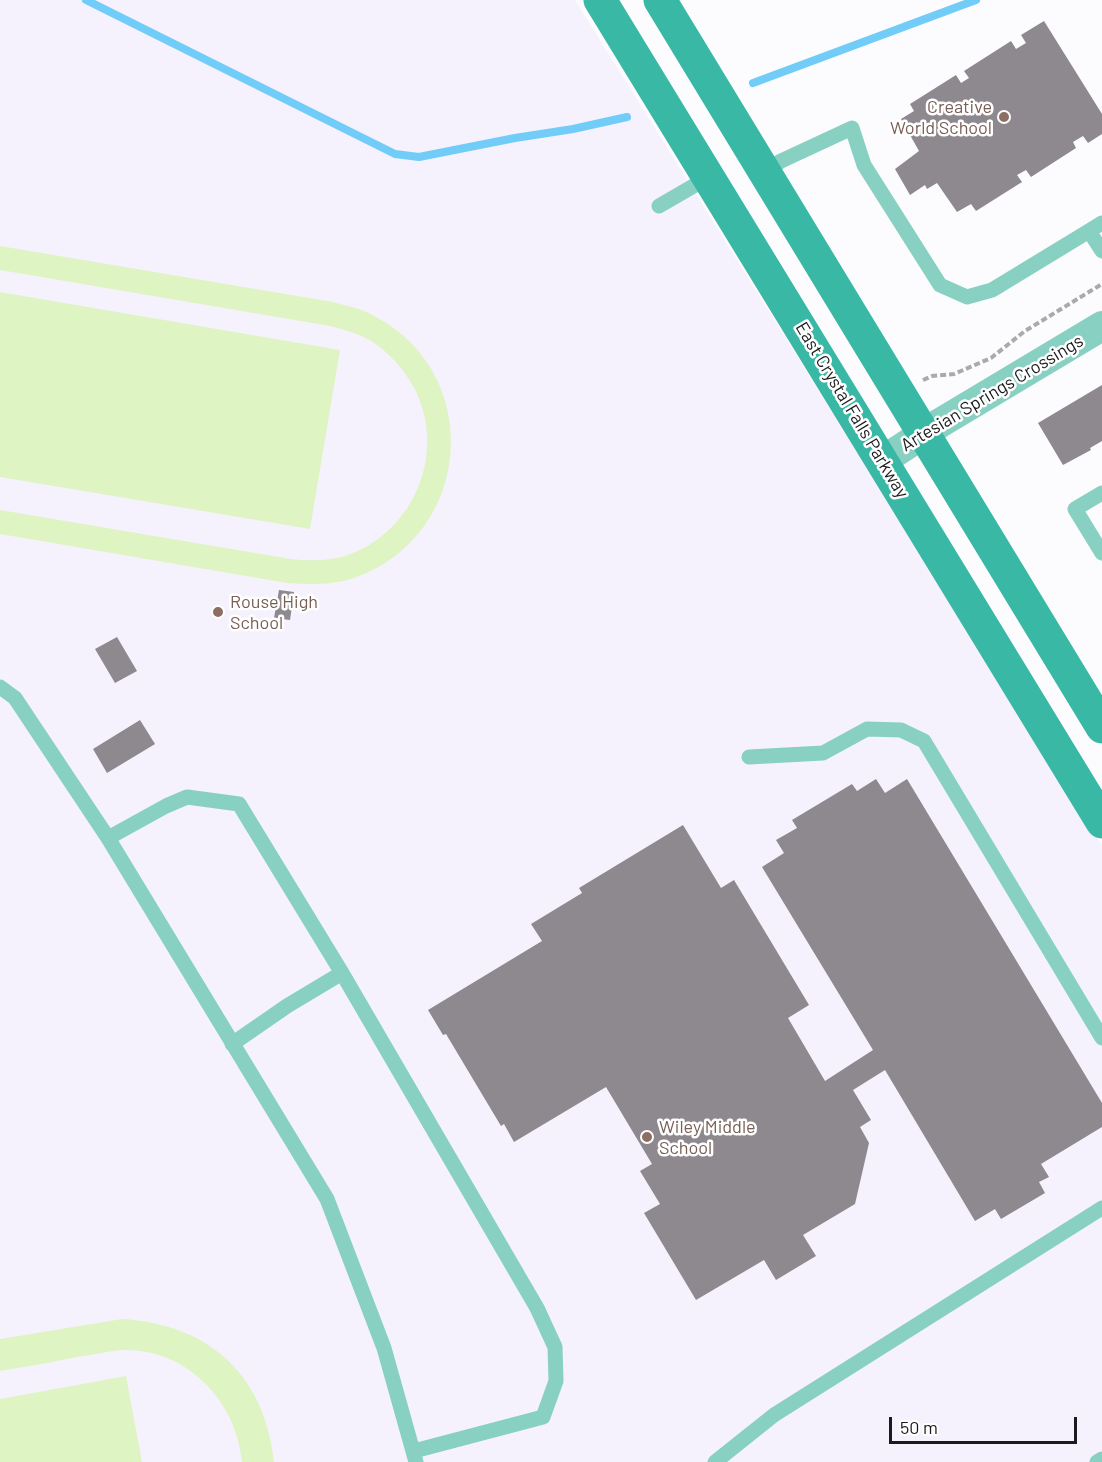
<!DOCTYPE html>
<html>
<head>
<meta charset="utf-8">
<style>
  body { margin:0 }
  #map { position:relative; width:1102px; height:1462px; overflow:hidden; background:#fcfbfe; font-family:Barlow,sans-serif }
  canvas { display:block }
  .scale { position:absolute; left:889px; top:1417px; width:188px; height:27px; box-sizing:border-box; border:3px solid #1b1a1c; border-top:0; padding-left:8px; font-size:18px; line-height:21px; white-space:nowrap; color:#1b1a1c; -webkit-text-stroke:4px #fff; paint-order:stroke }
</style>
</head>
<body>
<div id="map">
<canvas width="1102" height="1462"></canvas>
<div class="scale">50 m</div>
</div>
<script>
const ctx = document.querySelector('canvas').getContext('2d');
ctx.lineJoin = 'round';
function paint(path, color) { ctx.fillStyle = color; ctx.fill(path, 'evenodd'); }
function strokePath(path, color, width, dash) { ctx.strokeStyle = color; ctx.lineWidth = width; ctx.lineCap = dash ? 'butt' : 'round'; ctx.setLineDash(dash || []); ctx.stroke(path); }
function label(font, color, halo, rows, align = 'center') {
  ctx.font = font + ' Barlow,sans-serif'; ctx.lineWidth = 5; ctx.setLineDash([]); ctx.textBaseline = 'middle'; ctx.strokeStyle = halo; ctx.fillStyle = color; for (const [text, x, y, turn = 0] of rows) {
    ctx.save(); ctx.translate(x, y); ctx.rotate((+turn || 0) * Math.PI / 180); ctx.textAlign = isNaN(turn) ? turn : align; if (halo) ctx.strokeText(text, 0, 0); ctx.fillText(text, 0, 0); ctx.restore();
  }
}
paint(new Path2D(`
  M 0,0 L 575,0 L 1102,845 L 1102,1462 L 0,1462 Z`), '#f5f2fd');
paint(new Path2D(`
  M 0,246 L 333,302 C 348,306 363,309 376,317 C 486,376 472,537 354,578 C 332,585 310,585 287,583 L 0,534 L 0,510 L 291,559 C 309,561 327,561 345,556 C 417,533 450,445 410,381 C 399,363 383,347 364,337 C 353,332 341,329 330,326 L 0,270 Z
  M 0,292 L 340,350 L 310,529 L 0,477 Z
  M 122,1319 C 209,1324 265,1375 274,1462 L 242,1462 C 236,1400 187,1349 123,1350 C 108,1351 92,1355 77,1357 C 52,1362 26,1367 0,1371 L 0,1339 Z
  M 126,1376 L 142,1462 L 0,1462 L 0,1399 Z`), '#dff4c3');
strokePath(new Path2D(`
  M 86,0 L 395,154 L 419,157 L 515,138 L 573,129 L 627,117
  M 753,83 L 976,0`), '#71ccf8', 8);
paint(new Path2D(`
  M 1044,21 L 1102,114 L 1102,134 L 1088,143 L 1083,136 L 1073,142 L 1076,148 L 1031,177 L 1026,170 L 1017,175 L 1022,182 L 976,211 L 971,204 L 957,212 L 937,183 L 927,189 L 925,185 L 910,195 L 895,169 L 919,151 L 901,119 L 914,111 L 910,104 L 956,75 L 961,83 L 969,78 L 964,71 L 1011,41 L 1016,49 L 1026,43 L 1021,35 Z
  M 1102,385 L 1102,441 L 1090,448 L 1091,450 L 1063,465 L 1038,423 Z
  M 279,590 L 294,592 L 290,620 L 274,618 Z
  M 117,637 L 137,671 L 115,683 L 95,649 Z
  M 140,720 L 155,744 L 107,773 L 93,749 Z
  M 876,779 L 885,793 L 907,779 L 1102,1103 L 1102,1127 L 1041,1164 L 1049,1177 L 1039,1182 L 1045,1193 L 1001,1219 L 995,1209 L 975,1221 L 885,1070 L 853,1090 L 871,1120 L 860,1127 L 869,1143 L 855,1204 L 803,1235 L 816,1256 L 776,1280 L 764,1260 L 696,1300 L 644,1213 L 660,1204 L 640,1171 L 652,1164 L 606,1087 L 514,1142 L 504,1124 L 501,1126 L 446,1034 L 443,1035 L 428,1010 L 542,941 L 531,924 L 582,893 L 579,888 L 683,825 L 721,888 L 734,880 L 809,1005 L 788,1018 L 825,1081 L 873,1050 L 762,867 L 784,853 L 776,840 L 797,828 L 792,820 L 852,784 L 857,791 Z`), '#8d898f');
strokePath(new Path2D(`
  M 923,380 L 932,376 L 954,374 L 991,358 L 1025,331 L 1102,284`), '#aaa9ab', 4, [6, 3]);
strokePath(new Path2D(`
  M 763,172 L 781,161 L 852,128 L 864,165 L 940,285 L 967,297 L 992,290 L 1089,231 L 1102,251
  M 659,206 L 709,177
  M 1089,231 L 1102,223
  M 1102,493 L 1075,509 L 1102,553
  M 0,687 L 15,698 L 108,838 L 327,1199 L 384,1348 L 416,1462
  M 749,757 L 823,753 L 867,729 L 901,730 L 924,741 L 1102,1038
  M 108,838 L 166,806 L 187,797 L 239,804 L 342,973 L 537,1308 L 555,1347 L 556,1381 L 543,1417 L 414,1451
  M 232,1044 L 287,1006 L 342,973
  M 715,1462 L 774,1415 L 1102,1208
  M 1097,1462 L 1102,1459`), '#88d0c2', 15);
strokePath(new Path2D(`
  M 882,461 L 940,423 L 1102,326`), '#88d0c2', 30);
strokePath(new Path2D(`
  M 600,0 L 1102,822
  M 660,0 L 1102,727`), '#39b9a5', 33);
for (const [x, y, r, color] of [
  [1004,117,6,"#8d6e63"],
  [218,612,6,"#8d6e63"],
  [647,1137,6,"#8d6e63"]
]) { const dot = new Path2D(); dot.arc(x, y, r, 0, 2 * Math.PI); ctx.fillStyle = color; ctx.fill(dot); strokePath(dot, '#fff', 2); }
label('18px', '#785e54', '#fff', [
  ["Creative",992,107,"right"],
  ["World School",992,128,"right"],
  ["Rouse High",230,602],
  ["School",230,623],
  ["Wiley Middle",659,1127],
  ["School",659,1148]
], 'left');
label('18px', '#1b1a1c', '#fff', [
  ["Artesian Springs Crossings",992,393,-31],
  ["East Crystal Falls Parkway",852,410,59]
]);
</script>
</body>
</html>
